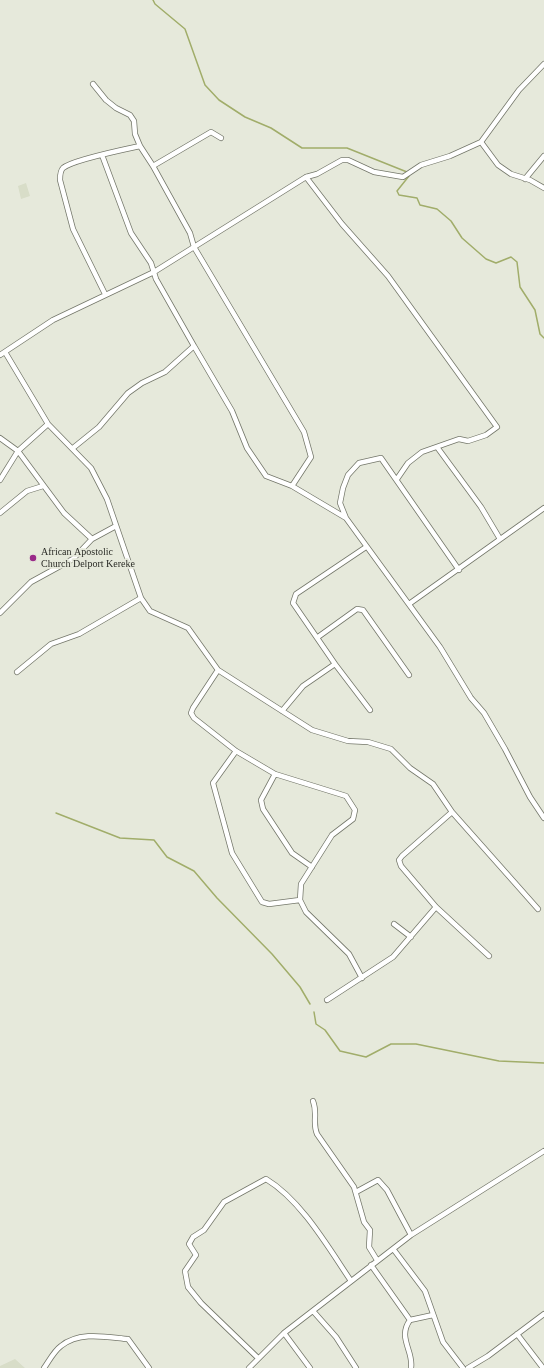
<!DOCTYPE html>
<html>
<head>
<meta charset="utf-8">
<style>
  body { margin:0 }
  canvas { display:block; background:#e6e9db }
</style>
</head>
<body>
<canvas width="544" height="1368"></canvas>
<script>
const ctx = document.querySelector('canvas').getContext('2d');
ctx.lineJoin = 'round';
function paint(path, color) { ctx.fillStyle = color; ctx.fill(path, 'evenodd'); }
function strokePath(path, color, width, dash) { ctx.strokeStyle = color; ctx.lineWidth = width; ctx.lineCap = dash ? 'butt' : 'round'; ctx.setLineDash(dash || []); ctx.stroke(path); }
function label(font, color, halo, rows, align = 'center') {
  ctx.font = font + ' "Times New Roman",serif'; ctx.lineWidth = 3.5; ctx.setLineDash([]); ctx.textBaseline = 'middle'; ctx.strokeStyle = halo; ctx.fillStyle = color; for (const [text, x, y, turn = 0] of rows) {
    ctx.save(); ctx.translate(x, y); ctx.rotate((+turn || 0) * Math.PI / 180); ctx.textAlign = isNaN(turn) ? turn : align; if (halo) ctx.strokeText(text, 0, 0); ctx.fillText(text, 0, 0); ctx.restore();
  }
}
paint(new Path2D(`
  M 26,183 L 30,196 L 21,199 L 18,186 Z
  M 15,1359 L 25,1368 L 0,1368 L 0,1366 Z`), '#d8ddc8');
strokePath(new Path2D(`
  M 153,0 L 155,4 L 185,29 L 205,85 L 219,100 L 245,117 L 271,128 L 302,148 L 347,148 L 407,172
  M 409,176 L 397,191 L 399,195 L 417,198 L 420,205 L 437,209 L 451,221 L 462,238 L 486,259 L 496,263 L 511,257 L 517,262 L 520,287 L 535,310 L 540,334 L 544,338
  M 56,813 L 120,838 L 154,840 L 167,857 L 194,871 L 217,898 L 272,954 L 300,987 L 310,1004
  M 314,1012 L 316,1024 L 325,1030 L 340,1051 L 366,1057 L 391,1044 L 416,1044 L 499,1061 L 544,1063`), '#a1ad6a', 1.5);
const street = new Path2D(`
  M 93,84 L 106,100 L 116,108 L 130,115 L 134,121 L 135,134 L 140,146 L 153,166 L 190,233 L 194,247 L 304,432 L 311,457 L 292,486
  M 481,142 L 498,165 L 511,174 L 530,180 L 544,188
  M 153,166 L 211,132 L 221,138
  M 306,177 L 342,224 L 388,276 L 497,427 L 486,435 L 468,441 L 459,439 L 422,452 L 408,463 L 397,479
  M 525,179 L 544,156
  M 105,294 L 73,229 L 60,180 C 60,176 60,171 63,168 C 72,160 126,149 140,146
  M 194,346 L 232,411 L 247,448 L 266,476 L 292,486 L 346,518 L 440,647 L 471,698 L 484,713 L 505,749 L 530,797 L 544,818
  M 5,352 L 48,424 L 91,468 L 107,499 L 141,598 L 150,611 L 188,628 L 218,670 L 312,730 L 348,741 L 368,742 L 391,749 L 410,768 L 433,784 L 452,812 L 538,909
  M 0,355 L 53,320 L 154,272 L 306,177 L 317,174 L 342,160 L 348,160 L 374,172 L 403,177 L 421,165 L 450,156 L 481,142 L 519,90 L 544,64
  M 0,438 L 18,451 L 64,513 L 92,539
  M 437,447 L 481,507 L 500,539
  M 73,448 L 99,427 L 128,393 L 142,383 L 165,372 L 194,346 L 156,279 L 151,263 L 131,233 L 102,155
  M 0,480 L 18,451 L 48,424
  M 0,513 L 27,491 L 43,486
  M 346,518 L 340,503 L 343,488 L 348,475 L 359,463 L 381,458 L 459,570
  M 366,547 L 296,594 L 293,603 L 335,664 L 370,710
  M 409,604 L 544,508
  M 0,613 L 31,582 L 73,559 L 92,539 L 116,526
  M 318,637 L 357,609 L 363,610 L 409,675
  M 218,670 L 193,708 L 191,713 L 194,718 L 236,751 L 275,774 L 346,796 L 355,810 L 353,819 L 332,835 L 301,884 L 300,900 L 306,912 L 349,954 L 362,978
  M 17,672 L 51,644 L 79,634 L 141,598
  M 282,711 L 303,686 L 335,664
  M 236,751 L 213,783 L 232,853 L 262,902 L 269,904 L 300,900
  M 275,774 L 261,800 L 263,809 L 292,853 L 312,867
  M 452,812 L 402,856 L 399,860 L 401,866 L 436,907 L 489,956
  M 394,924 L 411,937
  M 327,1000 L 393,957 L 436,907
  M 313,1101 C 318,1114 312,1122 317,1134 L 354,1187 L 364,1222 L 370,1230 L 369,1247 L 377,1260
  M 356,1192 L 378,1180 L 387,1190 L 411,1235
  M 394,1250 L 425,1291 L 443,1342 L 463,1368
  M 371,1265 L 410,1320
  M 313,1311 L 336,1337 L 356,1368
  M 284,1333 L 310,1368
  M 517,1334 L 543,1368
  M 258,1358 L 201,1303 L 188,1287 L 185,1271 L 196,1255 L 189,1244 L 193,1237 L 204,1230 L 224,1202 L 266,1179 C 301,1200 328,1247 351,1281
  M 44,1368 C 49,1361 54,1351 61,1346 C 80,1331 106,1337 128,1339 L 149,1368
  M 249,1368 L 284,1333 L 411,1235 L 544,1151
  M 411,1368 C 414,1351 397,1338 410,1320 L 433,1315
  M 468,1368 L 488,1356 L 544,1314`);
strokePath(street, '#74776a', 6);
strokePath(street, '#fff', 4.5);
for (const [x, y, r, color] of [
  [33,558,4,"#9a2a89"]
]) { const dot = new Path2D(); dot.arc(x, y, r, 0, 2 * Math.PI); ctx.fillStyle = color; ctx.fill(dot); strokePath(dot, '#e6e9db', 1.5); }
label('10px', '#2b2c27', '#e6e9db', [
  ["African Apostolic",41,552],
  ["Church Delport Kereke",41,564]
], 'left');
</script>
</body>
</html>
